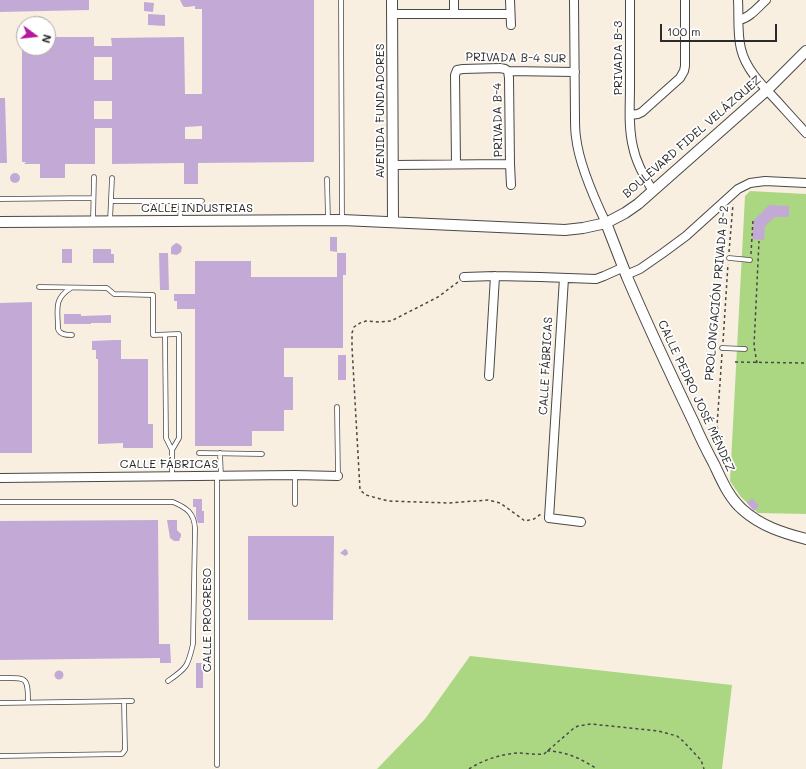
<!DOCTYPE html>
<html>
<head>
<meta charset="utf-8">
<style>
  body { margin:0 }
  #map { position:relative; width:806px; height:769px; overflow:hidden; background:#f9efe1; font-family:Mali,sans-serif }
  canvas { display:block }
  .north { position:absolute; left:16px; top:16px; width:40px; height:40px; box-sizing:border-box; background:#fff; border:1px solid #aaa; border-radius:50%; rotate:105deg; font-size:11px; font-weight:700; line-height:16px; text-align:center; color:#2b2b2b }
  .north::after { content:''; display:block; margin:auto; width:14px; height:18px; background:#b5179e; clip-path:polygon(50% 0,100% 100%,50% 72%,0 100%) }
  .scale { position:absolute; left:660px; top:24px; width:117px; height:18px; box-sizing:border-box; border:2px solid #2b2b2b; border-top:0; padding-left:5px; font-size:12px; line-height:14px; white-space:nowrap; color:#2b2b2b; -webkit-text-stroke:3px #fff; paint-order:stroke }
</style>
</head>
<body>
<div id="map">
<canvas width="806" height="769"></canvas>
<div class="north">N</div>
<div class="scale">100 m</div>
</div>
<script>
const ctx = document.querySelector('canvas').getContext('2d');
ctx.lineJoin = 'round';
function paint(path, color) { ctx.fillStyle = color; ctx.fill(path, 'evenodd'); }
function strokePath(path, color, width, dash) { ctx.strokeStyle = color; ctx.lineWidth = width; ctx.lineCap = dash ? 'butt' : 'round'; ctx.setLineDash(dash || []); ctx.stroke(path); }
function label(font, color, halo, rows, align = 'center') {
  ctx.font = font + ' Mali,sans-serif'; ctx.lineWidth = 3.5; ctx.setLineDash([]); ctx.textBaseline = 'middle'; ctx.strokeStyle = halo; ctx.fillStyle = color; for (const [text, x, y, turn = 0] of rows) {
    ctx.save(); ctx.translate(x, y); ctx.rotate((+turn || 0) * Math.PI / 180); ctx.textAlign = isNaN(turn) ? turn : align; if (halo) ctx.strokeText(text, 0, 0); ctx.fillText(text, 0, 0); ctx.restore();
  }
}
paint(new Path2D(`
  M 750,191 L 806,194 L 806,514 L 758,513 L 741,497 L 730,481 L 745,196 Z
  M 470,656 L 732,685 L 722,769 L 377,769 L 425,719 Z`), '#acd782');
paint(new Path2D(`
  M 0,0 L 89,0 L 89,10 L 0,12 Z
  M 180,0 L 314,0 L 314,162 L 198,163 L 198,184 L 184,184 L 184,163 L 112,164 L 112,128 L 95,128 L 95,164 L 65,164 L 65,178 L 40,178 L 40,164 L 24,164 L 26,162 L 22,162 L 22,48 L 48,48 L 48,37 L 94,37 L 94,46 L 112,46 L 111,38 L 184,37 L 185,94 L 202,94 L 202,9 L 195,9 L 195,6 L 187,7 L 184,7 L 183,6 ZM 94,57 L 112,57 L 112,80 L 94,80 ZM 94,101 L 112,101 L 112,119 L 94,119 ZM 202,126 L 202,139 L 185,139 L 185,127 Z
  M 144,2 L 154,3 L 153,12 L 144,11 Z
  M 148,14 L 165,15 L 165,26 L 148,25 Z
  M 0,98 L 5,98 L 7,163 L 0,163 Z
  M10 178a5 5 0 1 1 10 0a5 5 0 1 1-10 0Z
  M 769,205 L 789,206 L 789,217 L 775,217 L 765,226 L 764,240 L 752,239 L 754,220 Z
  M 330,237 L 337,237 L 337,252 L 330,251 Z
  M 176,243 L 179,244 L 182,247 L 181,252 L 177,255 L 171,254 L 171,248 L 172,246 Z
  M 62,249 L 72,249 L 72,263 L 62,263 Z
  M 93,249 L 111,249 L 111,254 L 114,254 L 114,263 L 93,263 Z
  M 159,253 L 168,253 L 169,290 L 160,290 Z
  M 337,253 L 346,253 L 346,275 L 343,275 L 343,348 L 284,348 L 284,377 L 293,377 L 293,410 L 284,410 L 284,431 L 252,431 L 252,446 L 195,446 L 195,309 L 177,309 L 177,301 L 174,301 L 174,294 L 195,294 L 195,261 L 251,261 L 251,277 L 337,277 Z
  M 32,302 L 32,453 L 0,453 L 0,303 Z
  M 64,314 L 81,314 L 81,316 L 111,315 L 111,323 L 91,323 L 91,324 L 64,324 Z
  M 114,340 L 121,340 L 121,359 L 148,359 L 148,424 L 153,424 L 153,448 L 123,448 L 123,443 L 98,444 L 98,359 L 96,359 L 96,350 L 92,350 L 92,341 Z
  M 338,355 L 346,355 L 346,380 L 338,380 Z
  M 752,498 L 759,506 L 754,511 L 747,503 Z
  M 193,499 L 202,499 L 202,511 L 204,511 L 204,523 L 198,523 L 196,516 L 196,507 L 193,507 Z
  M 158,520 L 159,644 L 170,644 L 171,663 L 160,663 L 160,658 L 0,660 L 0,521 Z
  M 167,520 L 177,520 L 177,530 L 181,534 L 181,536 L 179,541 L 174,541 L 170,538 Z
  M 248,536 L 334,536 L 333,620 L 248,620 Z
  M 345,549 L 347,550 L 348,553 L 348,554 L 345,556 L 340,553 Z
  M 196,663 L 203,663 L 203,688 L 196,688 Z
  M54.5 675a4.5 4.5 0 1 1 9 0a4.5 4.5 0 1 1-9 0Z`), '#c3aad6');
const service = new Path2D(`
  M 341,0 L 342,220
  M 327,179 L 328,220
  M 0,199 L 93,198
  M 111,201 L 202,201
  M 180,220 L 181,201
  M 93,221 L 94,177
  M 110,221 L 112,178
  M 729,258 L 750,260
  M 39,287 L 107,288 L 114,294 L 153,295 L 153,335 L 179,334 L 179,438 L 172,450 L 172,476
  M 71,288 C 53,299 58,310 58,329 C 60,335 67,335 72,335
  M 165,335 L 166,438 L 172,450
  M 722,348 L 745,349
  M 337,407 L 338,476
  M 199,453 L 262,454
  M 220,453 L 221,476
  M 295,475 L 295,504
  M 217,476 L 217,765
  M 0,502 L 173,502 C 187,508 194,513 195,528 L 193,644 C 188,666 187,668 168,681
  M 0,678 C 26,678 28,675 28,702
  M 0,703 L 132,701
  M 0,756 L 122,754 L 125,750 L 124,701`);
const minor = new Path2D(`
  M 510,0 L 511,25
  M 574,0 L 575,118 C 575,124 575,131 576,137 C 579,164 594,198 606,223
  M 630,0 C 630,29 630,57 630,86 C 630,106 628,127 633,147 C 636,162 644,177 653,191
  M 738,0 C 739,16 737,33 741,49 C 746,70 763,86 777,101 C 787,112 796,122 806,133
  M 392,14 L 510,14
  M 454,14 L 454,0
  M 739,20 C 750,18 758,7 766,0
  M 508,71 L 509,78 L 510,164 L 511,185
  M 630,115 L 638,114 L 642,112 L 680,78 L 684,71 L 685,66 L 685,0
  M 456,164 L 455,75 L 457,70 L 463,69 L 500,68 L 505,69 L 508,71 L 575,72
  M 393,165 L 510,164
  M 626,275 L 640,269 L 663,253 L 686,236 L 738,189 L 750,183 L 765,181 L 806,183
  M 464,277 L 495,276 L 540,277 L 596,279 L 604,276 L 624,267
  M 564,278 L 549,518 L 581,522
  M 489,376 L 495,276
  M 0,478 L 295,475 L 338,476`);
const tertiary = new Path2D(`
  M 392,0 L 393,222
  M 0,222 L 342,220 L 565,230 L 583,228 L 606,223 L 625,213 L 638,204 L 767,90 L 806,51
  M 606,223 C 613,241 620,259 627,277 C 648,326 671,375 694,423 C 700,437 707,451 714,464 C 722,481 729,498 743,510 C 761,526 783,533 806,539`);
strokePath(service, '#4a4846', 5.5);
strokePath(minor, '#4a4846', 10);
strokePath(tertiary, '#4a4846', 12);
strokePath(new Path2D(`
  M 729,252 L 733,204
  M 751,254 L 753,220
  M 458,282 L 438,297 L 391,321 L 379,322 L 366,321 L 360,323 L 354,327 L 352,333 L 352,347 L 360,490 L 366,495 L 388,501 L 449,503 L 488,500 L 500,503 L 525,521 L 534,519 L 541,514
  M 723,342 L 728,264
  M 722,354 L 717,426 L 722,446 L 722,460
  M 735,362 L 806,363
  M 757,363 L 754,346 L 759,241
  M 547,751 C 565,751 582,759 597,769
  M 469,769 C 483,760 501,754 518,753 C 526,753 535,755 544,754 L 574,728 L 578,726 L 591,724 L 649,730 L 658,731 L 677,736 L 683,741 L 699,758 L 701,760 L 704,769`), '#4a4846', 1.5, [3, 3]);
strokePath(service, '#fff', 4);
strokePath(minor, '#fff', 8);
strokePath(tertiary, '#fff', 10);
label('12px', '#2b2b2b', '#fff', [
  ["PRIVADA B-4 SUR",516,58,1],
  ["PRIVADA B-3",618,58,-90],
  ["AVENIDA FUNDADORES",380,111,-90],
  ["PRIVADA B-4",498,120,-91],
  ["BOULEVARD FIDEL VELÁZQUEZ",692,137,-41],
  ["CALLE INDUSTRIAS",197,208],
  ["PROLONGACIÓN PRIVADA B-2",717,293,-85],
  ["CALLE FÁBRICAS",546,366,-87],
  ["CALLE PEDRO JOSÉ MÉNDEZ",696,396,65],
  ["CALLE FÁBRICAS",169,464],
  ["CALLE PROGRESO",207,620,-90]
]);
</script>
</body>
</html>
